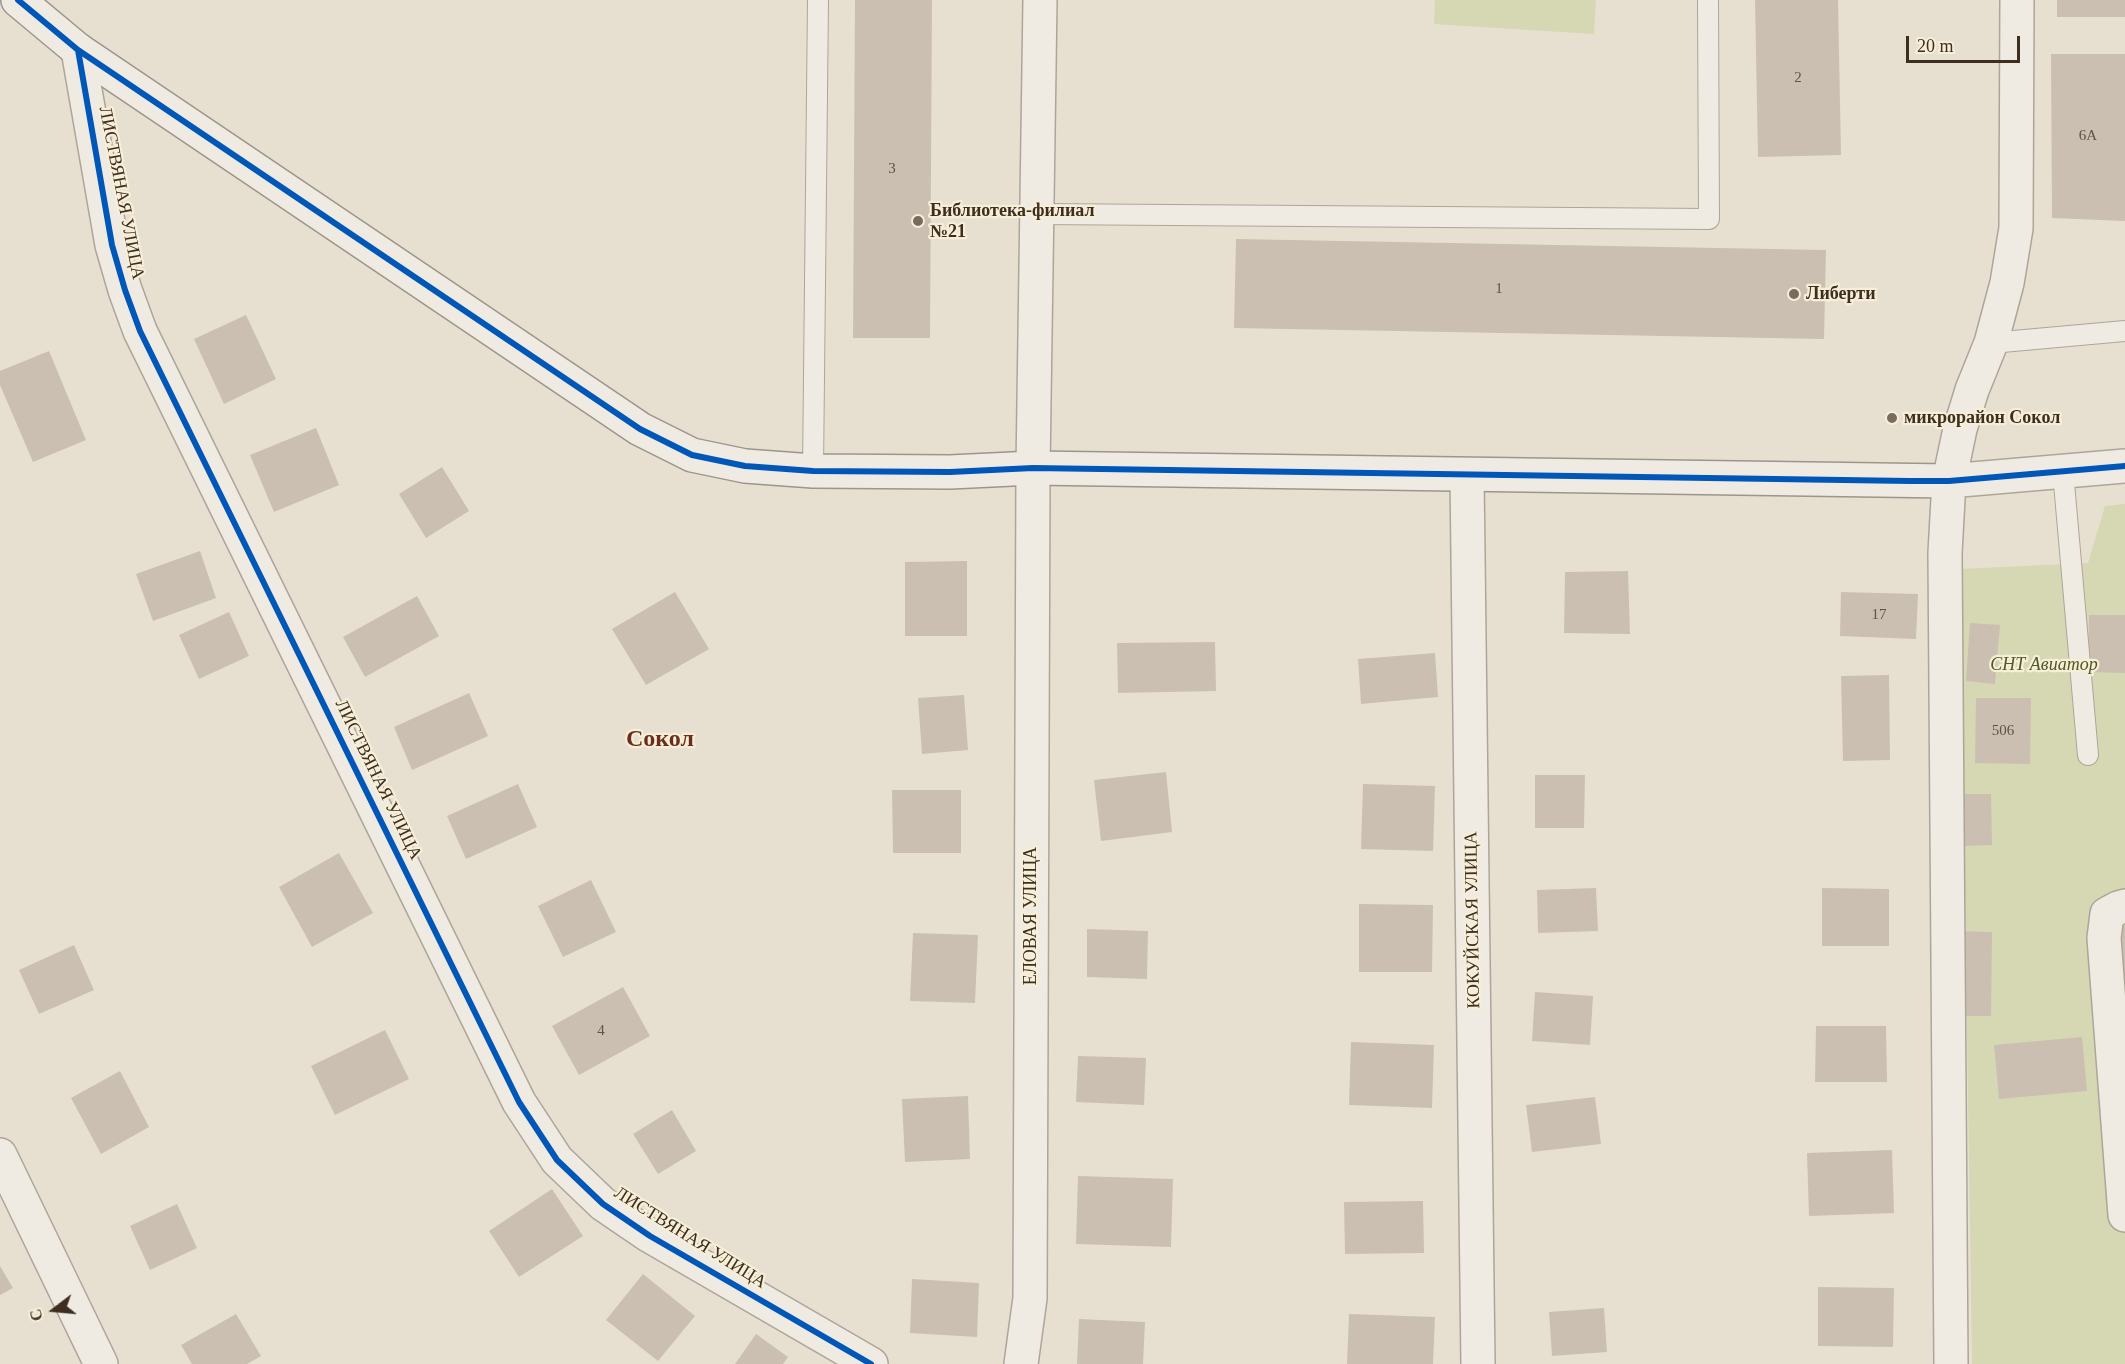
<!DOCTYPE html>
<html>
<head>
<meta charset="utf-8">
<style>
  body { margin:0 }
  #map { position:relative; width:2125px; height:1364px; overflow:hidden; background:#e7e0d1; font-family:"Times New Roman",serif }
  canvas { display:block }
  .north { position:absolute; left:24px; top:1280px; width:60px; height:60px; -webkit-text-stroke:4px #f7eed8; paint-order:stroke; rotate:254deg; font-size:16px; font-weight:700; line-height:24px; text-align:center; color:#3d2e20 }
  .north::after { content:''; display:block; margin:auto; width:21px; height:27px; background:#3d2e20; clip-path:polygon(50% 0,100% 100%,50% 72%,0 100%) }
  .scale { position:absolute; left:1906px; top:36px; width:114px; height:27px; box-sizing:border-box; border:3px solid #3d2e20; border-top:0; padding-left:8px; font-size:18px; line-height:21px; white-space:nowrap; color:#3d2e20; -webkit-text-stroke:4px #f7eed8; paint-order:stroke }
</style>
</head>
<body>
<div id="map">
<canvas width="2125" height="1364"></canvas>
<div class="north">С</div>
<div class="scale">20 m</div>
</div>
<script>
const ctx = document.querySelector('canvas').getContext('2d');
ctx.lineJoin = 'round';
function paint(path, color) { ctx.fillStyle = color; ctx.fill(path, 'evenodd'); }
function strokePath(path, color, width, dash) { ctx.strokeStyle = color; ctx.lineWidth = width; ctx.lineCap = dash ? 'butt' : 'round'; ctx.setLineDash(dash || []); ctx.stroke(path); }
function label(font, color, halo, rows, align = 'center') {
  ctx.font = font + ' "Times New Roman",serif'; ctx.lineWidth = 4.5; ctx.setLineDash([]); ctx.textBaseline = 'middle'; ctx.strokeStyle = halo; ctx.fillStyle = color; for (const [text, x, y, turn = 0] of rows) {
    ctx.save(); ctx.translate(x, y); ctx.rotate((+turn || 0) * Math.PI / 180); ctx.textAlign = isNaN(turn) ? turn : align; if (halo) ctx.strokeText(text, 0, 0); ctx.fillText(text, 0, 0); ctx.restore();
  }
}
paint(new Path2D(`
  M 1435,0 L 1596,0 L 1594,34 L 1434,24 Z
  M 2125,504 L 2125,1364 L 1972,1364 L 1960,569 L 2088,563 L 2105,506 Z`), '#d6d7b3');
paint(new Path2D(`
  M 855,0 L 932,0 L 930,338 L 853,338 Z
  M 1755,0 L 1838,0 L 1841,155 L 1758,157 Z
  M 2057,0 L 2125,0 L 2125,17 L 2057,17 Z
  M 2051,54 L 2125,54 L 2125,221 L 2052,218 Z
  M 1236,239 L 1826,250 L 1824,339 L 1234,328 Z
  M 246,315 L 276,379 L 224,404 L 194,339 Z
  M 49,351 L 86,440 L 33,462 L 0,385 L 0,371 Z
  M 316,428 L 339,485 L 274,512 L 250,455 Z
  M 442,467 L 469,511 L 426,538 L 399,494 Z
  M 200,551 L 216,598 L 153,621 L 136,574 Z
  M 967,561 L 967,636 L 905,636 L 905,562 Z
  M 1628,571 L 1630,634 L 1564,633 L 1565,572 Z
  M 675,592 L 709,649 L 646,685 L 612,629 Z
  M 1841,592 L 1918,594 L 1916,639 L 1840,636 Z
  M 417,596 L 439,636 L 365,677 L 343,637 Z
  M 229,612 L 249,656 L 199,679 L 179,635 Z
  M 2089,615 L 2125,615 L 2125,673 L 2089,672 Z
  M 1970,623 L 2000,625 L 1995,684 L 1966,681 Z
  M 1215,642 L 1216,691 L 1118,693 L 1117,643 Z
  M 1435,653 L 1438,697 L 1361,704 L 1358,659 Z
  M 1889,675 L 1890,760 L 1843,761 L 1841,676 Z
  M 469,693 L 488,736 L 412,770 L 394,727 Z
  M 964,695 L 968,750 L 922,754 L 918,698 Z
  M 1976,698 L 2031,698 L 2030,764 L 1975,763 Z
  M 1166,772 L 1172,832 L 1101,841 L 1094,780 Z
  M 1535,775 L 1585,775 L 1584,828 L 1535,828 Z
  M 518,784 L 537,827 L 466,859 L 447,816 Z
  M 1363,784 L 1435,786 L 1433,851 L 1361,849 Z
  M 892,790 L 961,790 L 961,853 L 893,853 Z
  M 1962,794 L 1991,794 L 1992,845 L 1962,846 Z
  M 339,853 L 373,913 L 312,947 L 279,887 Z
  M 591,880 L 616,932 L 563,957 L 538,906 Z
  M 1596,888 L 1598,931 L 1538,933 L 1537,890 Z
  M 1822,888 L 1889,889 L 1889,946 L 1822,946 Z
  M 1359,904 L 1433,905 L 1432,972 L 1359,972 Z
  M 2116,926 L 2125,926 L 2125,983 L 2116,983 Z
  M 1087,929 L 1148,931 L 1147,979 L 1087,977 Z
  M 1955,931 L 1992,932 L 1991,1016 L 1954,1016 Z
  M 913,933 L 978,935 L 975,1003 L 910,1001 Z
  M 74,945 L 94,990 L 39,1014 L 19,970 Z
  M 623,987 L 650,1036 L 579,1075 L 552,1026 Z
  M 1535,992 L 1593,996 L 1590,1045 L 1532,1041 Z
  M 1816,1026 L 1886,1026 L 1887,1082 L 1815,1082 Z
  M 385,1030 L 409,1079 L 335,1115 L 311,1066 Z
  M 2082,1037 L 2087,1091 L 1999,1099 L 1994,1045 Z
  M 1351,1042 L 1434,1045 L 1432,1108 L 1349,1105 Z
  M 1078,1056 L 1146,1058 L 1144,1105 L 1076,1102 Z
  M 120,1071 L 149,1127 L 101,1154 L 71,1098 Z
  M 968,1096 L 970,1159 L 905,1162 L 902,1099 Z
  M 1595,1097 L 1601,1144 L 1532,1152 L 1526,1105 Z
  M 672,1110 L 696,1151 L 658,1174 L 633,1134 Z
  M 1892,1150 L 1894,1213 L 1809,1216 L 1807,1153 Z
  M 1078,1176 L 1173,1179 L 1171,1247 L 1076,1244 Z
  M 552,1189 L 583,1236 L 519,1277 L 489,1231 Z
  M 1423,1201 L 1424,1253 L 1345,1254 L 1344,1202 Z
  M 177,1204 L 197,1248 L 150,1270 L 130,1226 Z
  M 0,1266 L 13,1288 L 0,1295 Z
  M 643,1274 L 695,1316 L 658,1361 L 606,1320 Z
  M 912,1279 L 979,1283 L 977,1337 L 910,1333 Z
  M 1818,1287 L 1894,1288 L 1893,1347 L 1818,1346 Z
  M 1604,1308 L 1607,1352 L 1552,1356 L 1549,1312 Z
  M 236,1314 L 261,1356 L 247,1364 L 192,1364 L 181,1345 Z
  M 1349,1314 L 1435,1317 L 1433,1364 L 1347,1364 Z
  M 1079,1319 L 1145,1322 L 1143,1364 L 1077,1364 Z
  M 756,1334 L 788,1357 L 783,1364 L 735,1364 Z`), '#cbbfb2');
const lane = new Path2D(`
  M 1037,214 L 1709,219 L 1708,0
  M 1991,343 L 2125,331
  M 813,471 L 818,0
  M 2063,472 L 2088,755`);
const street = new Path2D(`
  M 78,50 L 112,245 L 125,290 L 140,331 L 519,1102 L 557,1160 L 603,1204 L 650,1236 L 871,1364
  M 1467,476 L 1478,1364
  M 1949,481 L 2125,466
  M 2125,906 L 2118,908 L 2107,914 L 2104,938 L 2125,1215
  M 0,1155 L 101,1364
  M 1021,1364 L 1030,1298 L 1033,468 L 1040,0
  M 1951,1364 L 1945,553 L 1949,481 L 1960,429 L 1972,390 L 1991,343 L 2007,283 L 2016,228 L 2017,0`);
const secondary = new Path2D(`
  M 18,0 L 78,50 L 640,429 L 692,455 L 745,466 L 813,471 L 950,472 L 1033,468 L 1949,481`);
strokePath(lane, '#ada599', 22);
strokePath(street, '#ada599', 36);
strokePath(secondary, '#9c958a', 36);
strokePath(lane, '#efebe3', 20);
strokePath(street, '#efebe3', 33);
strokePath(secondary, '#efebe3', 33);
strokePath(new Path2D(`
  M 18,0 L 78,50 L 640,429 L 692,455 L 745,466 L 813,471 L 950,472 L 1033,468 L 1910,481 L 1949,481 L 2125,466
  M 78,50 L 112,245 L 125,290 L 140,331 L 519,1102 L 557,1160 L 603,1204 L 650,1236 L 871,1364`), '#0057b8', 6);
for (const [x, y, r, color] of [
  [918,221,6,"#786c5e"],
  [1794,294,6,"#786c5e"],
  [1892,418,6,"#786c5e"]
]) { const dot = new Path2D(); dot.arc(x, y, r, 0, 2 * Math.PI); ctx.fillStyle = color; ctx.fill(dot); strokePath(dot, '#f7eed8', 2); }
label('15px', '#605244', null, [
  ["2",1798,78],
  ["6А",2088,136],
  ["3",892,169],
  ["1",1499,289],
  ["17",1879,615],
  ["506",2003,731],
  ["4",601,1031]
]);
label('18px', '#3d2e20', '#f7eed8', [
  ["ЛИСТВЯНАЯ УЛИЦА",121,193,79],
  ["ЛИСТВЯНАЯ УЛИЦА",378,780,64],
  ["ЕЛОВАЯ УЛИЦА",1031,916,-90],
  ["КОКУЙСКАЯ УЛИЦА",1473,920,-91],
  ["ЛИСТВЯНАЯ УЛИЦА",690,1238,32]
]);
label('bold 18px', '#3d2e20', '#f7eed8', [
  ["Библиотека-филиал",930,211],
  ["№21",930,232],
  ["Либерти",1806,294],
  ["микрорайон Сокол",1904,418]
], 'left');
label('italic 18px', '#4d5a26', '#f7eed8', [
  ["СНТ Авиатор",2044,665]
]);
label('bold 24px', '#6b2e1e', '#f7eed8', [
  ["Сокол",660,740]
]);
</script>
</body>
</html>
